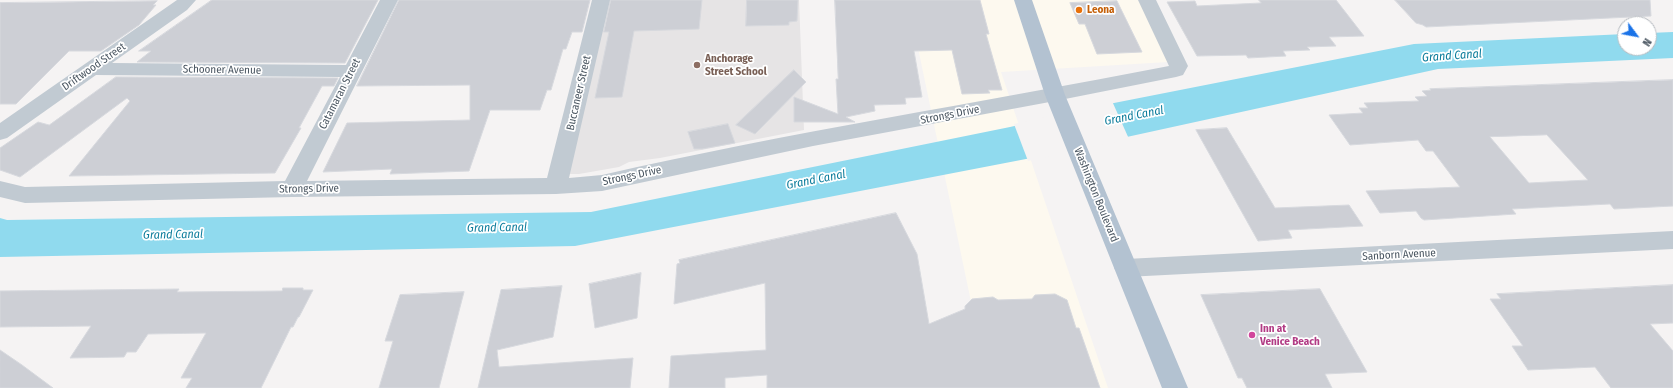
<!DOCTYPE html>
<html>
<head>
<meta charset="utf-8">
<style>
  body { margin:0 }
  #map { position:relative; width:1673px; height:388px; overflow:hidden; background:#f5f3f3; font-family:"Fira Sans Condensed",sans-serif }
  canvas { display:block }
  .north { position:absolute; left:1617px; top:16px; width:40px; height:40px; box-sizing:border-box; background:#fff; border:1px solid #b7bbc0; border-radius:50%; rotate:122deg; font-size:11px; font-weight:700; line-height:16px; text-align:center; color:#4a5661 }
  .north::after { content:''; display:block; margin:auto; width:14px; height:18px; background:#1a73e8; clip-path:polygon(50% 0,100% 100%,50% 72%,0 100%) }
</style>
</head>
<body>
<div id="map">
<canvas width="1673" height="388"></canvas>
<div class="north">N</div>
</div>
<script>
const ctx = document.querySelector('canvas').getContext('2d');
ctx.lineJoin = 'round';
function paint(path, color) { ctx.fillStyle = color; ctx.fill(path, 'evenodd'); }
function strokePath(path, color, width, dash) { ctx.strokeStyle = color; ctx.lineWidth = width; ctx.lineCap = dash ? 'butt' : 'round'; ctx.setLineDash(dash || []); ctx.stroke(path); }
function label(font, color, halo, rows, align = 'center') {
  ctx.font = font + ' "Fira Sans Condensed",sans-serif'; ctx.lineWidth = 3.5; ctx.setLineDash([]); ctx.textBaseline = 'middle'; ctx.strokeStyle = halo; ctx.fillStyle = color; for (const [text, x, y, turn = 0] of rows) {
    ctx.save(); ctx.translate(x, y); ctx.rotate((+turn || 0) * Math.PI / 180); ctx.textAlign = isNaN(turn) ? turn : align; if (halo) ctx.strokeText(text, 0, 0); ctx.fillText(text, 0, 0); ctx.restore();
  }
}
paint(new Path2D(`
  M 908,0 L 1139,0 L 1168,62 L 1001,72 L 1108,388 L 989,388 Z`), '#fdf9ef');
paint(new Path2D(`
  M 607,0 L 799,0 L 804,130 L 660,158 L 629,162 L 619,167 L 579,174 L 568,174 Z`), '#e6e4e5');
paint(new Path2D(`
  M 1673,32 L 1673,58 L 1438,69 L 1026,159 L 575,246 L 0,257 L 0,218 L 7,220 L 591,212 L 1010,127 L 1114,103 L 1414,44 L 1625,34 L 1625,48 L 1649,48 L 1649,33 Z`), '#90daee');
paint(new Path2D(`
  M 1112,101 L 1129,139 L 1028,161 L 1014,124 Z`), '#f5f3f3');
const building = new Path2D(`
  M 212,0 L 378,0 L 345,63 L 137,62 L 151,51 L 139,51 Z
  M 399,0 L 590,0 L 582,32 L 572,32 L 566,49 L 563,49 L 551,90 L 547,90 L 540,110 L 490,110 L 469,171 L 390,174 L 392,169 L 323,172 L 347,123 L 470,120 L 470,85 L 357,86 Z
  M 611,0 L 702,0 L 699,29 L 634,31 L 622,97 L 595,98 L 609,32 L 604,32 Z
  M 747,0 L 798,0 L 797,21 L 789,22 L 789,25 L 746,26 Z
  M 835,0 L 980,0 L 989,34 L 986,34 L 1002,90 L 988,90 L 990,93 L 962,94 L 952,50 L 914,51 L 922,97 L 905,98 L 906,104 L 874,105 L 875,111 L 846,117 L 855,122 L 794,122 L 794,97 L 838,114 L 836,79 L 838,79 Z
  M 1259,0 L 1336,0 L 1364,36 L 1329,37 L 1336,46 L 1307,47 L 1310,50 L 1283,51 L 1286,56 L 1248,58 L 1246,55 L 1197,56 L 1167,2 L 1195,1 L 1197,6 L 1261,3 Z
  M 1395,0 L 1650,0 L 1651,16 L 1426,27 L 1423,25 L 1416,23 Z
  M 157,1 L 153,5 L 156,5 L 139,25 L 101,51 L 69,51 L 16,104 L 0,104 L 0,3 Z
  M 1117,1 L 1142,52 L 1097,54 L 1085,24 L 1079,24 L 1070,3 Z
  M 794,70 L 806,82 L 755,134 L 736,125 Z
  M 116,77 L 338,78 L 334,86 L 322,86 L 299,128 L 301,128 L 275,173 L 69,176 L 130,101 L 127,98 L 20,177 L 0,170 L 0,148 L 38,122 L 49,125 Z
  M 1673,80 L 1673,206 L 1614,209 L 1610,204 L 1512,209 L 1516,214 L 1424,220 L 1421,218 L 1416,211 L 1380,213 L 1366,191 L 1460,187 L 1433,151 L 1426,151 L 1418,140 L 1350,145 L 1329,115 L 1363,113 L 1359,108 L 1368,108 L 1364,103 L 1419,101 L 1415,97 L 1427,96 L 1422,91 L 1431,90 L 1430,89 ZM 1547,135 L 1588,180 L 1529,183 L 1490,137 Z
  M 728,124 L 735,143 L 702,149 L 694,149 L 688,132 Z
  M 1227,128 L 1275,208 L 1349,205 L 1363,226 L 1288,230 L 1292,238 L 1258,241 L 1196,130 Z
  M 896,213 L 917,254 L 929,324 L 965,309 L 965,306 L 972,299 L 993,297 L 998,300 L 1032,299 L 1035,295 L 1055,294 L 1067,300 L 1076,328 L 1079,328 L 1100,388 L 767,388 L 767,375 L 725,378 L 725,388 L 669,388 L 671,356 L 766,350 L 765,283 L 674,304 L 677,264 L 680,263 L 679,260 Z
  M 641,273 L 637,318 L 595,328 L 589,284 Z
  M 1673,285 L 1673,323 L 1650,324 L 1673,351 L 1673,388 L 1611,388 L 1595,367 L 1528,370 L 1512,346 L 1523,346 L 1490,299 L 1501,299 L 1497,294 Z
  M 562,286 L 553,337 L 497,350 L 499,367 L 633,358 L 630,388 L 478,388 L 501,290 Z
  M 283,288 L 303,288 L 303,290 L 313,290 L 299,317 L 298,317 L 293,327 L 291,327 L 261,388 L 186,388 L 192,378 L 181,378 L 206,333 L 148,334 L 136,352 L 127,352 L 124,357 L 70,358 L 91,326 L 0,327 L 0,291 L 179,289 L 177,292 L 282,291 Z
  M 1320,289 L 1367,372 L 1325,374 L 1332,388 L 1247,388 L 1242,378 L 1238,378 L 1201,295 Z
  M 464,292 L 439,388 L 379,388 L 393,341 L 385,341 L 400,295 Z
  M 0,350 L 22,365 L 53,388 L 0,388 Z`);
paint(building, '#cdcfd5');
strokePath(building, '#d7d9de', 1);
paint(new Path2D(`
  M 177,0 L 196,0 L 187,10 L 112,63 L 346,65 L 380,0 L 398,0 L 307,181 L 547,178 L 592,0 L 610,0 L 569,178 L 602,175 C 790,132 980,103 1169,66 L 1138,0 L 1156,0 L 1188,66 L 1183,75 L 1176,77 L 1055,101 L 813,146 L 602,191 L 556,194 L 292,197 L 25,203 L 0,197 L 0,181 L 25,187 L 285,181 L 340,77 L 96,75 L 7,138 L 0,140 L 0,123 Z
  M 1673,231 L 1673,249 L 1126,277 L 1118,274 L 1114,268 L 1118,262 L 1126,259 Z`), '#c1cad2');
paint(new Path2D(`
  M 1014,0 L 1032,0 L 1065,95 L 1188,388 L 1162,388 L 1045,95 Z`), '#b3c2d1');
for (const [x, y, r, color] of [
  [1079,10,4,"#e8710a"],
  [697,65,4,"#8d6e63"],
  [1252,335,4,"#d1479c"]
]) { const dot = new Path2D(); dot.arc(x, y, r, 0, 2 * Math.PI); ctx.fillStyle = color; ctx.fill(dot); strokePath(dot, '#fff', 1.5); }
label('bold 11px', '#c56008', '#fff', [
  ["Leona",1087,10]
], 'left');
label('bold 11px', '#785e54', '#fff', [
  ["Anchorage",705,59],
  ["Street School",705,72]
], 'left');
label('11px', '#4a5661', '#fff', [
  ["Driftwood Street",94,67,-35],
  ["Schooner Avenue",222,70,1],
  ["Buccaneer Street",579,93,-77],
  ["Catamaran Street",340,94,-63],
  ["Strongs Drive",950,115,-11],
  ["Strongs Drive",632,176,-12],
  ["Strongs Drive",309,189,-1],
  ["Washington Boulevard",1096,195,68],
  ["Sanborn Avenue",1399,255,-3]
]);
label('bold 11px', '#b23c85', '#fff', [
  ["Inn at",1260,329],
  ["Venice Beach",1260,342]
], 'left');
label('italic 12px', '#0c7c9b', '#fff', [
  ["Grand Canal",1452,56,-4],
  ["Grand Canal",1134,116,-11],
  ["Grand Canal",816,180,-11],
  ["Grand Canal",497,228,-1],
  ["Grand Canal",173,235,-1]
]);
</script>
</body>
</html>
